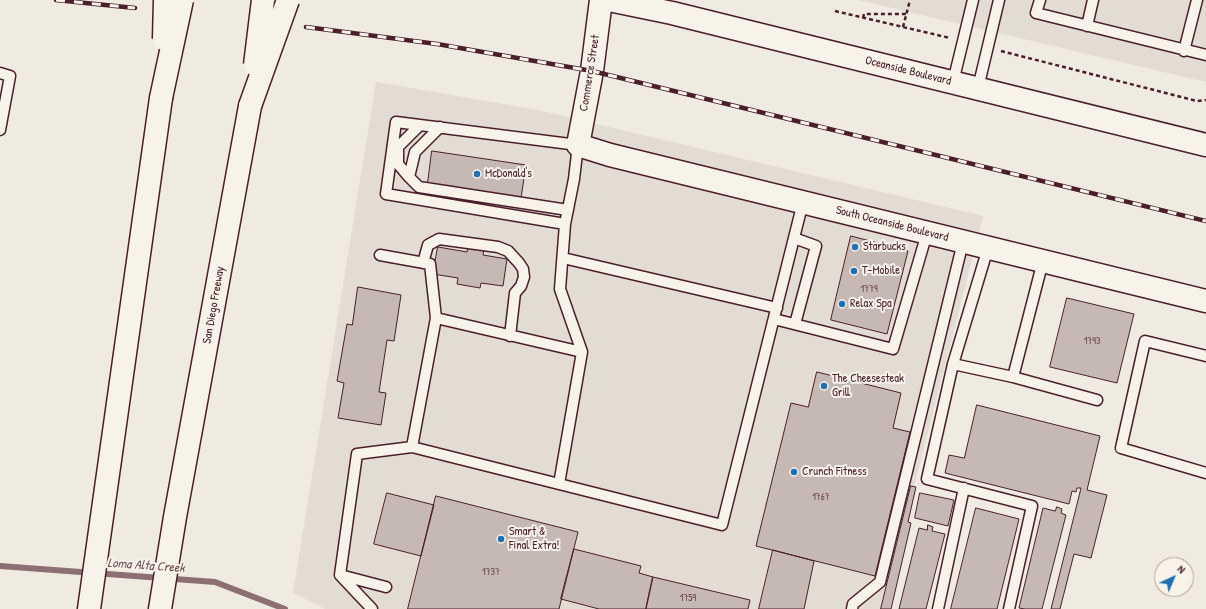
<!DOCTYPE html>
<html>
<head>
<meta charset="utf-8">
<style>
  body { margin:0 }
  #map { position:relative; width:1206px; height:609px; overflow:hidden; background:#f0ebe0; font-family:"Patrick Hand",sans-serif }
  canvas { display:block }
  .north { position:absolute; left:1154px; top:557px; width:40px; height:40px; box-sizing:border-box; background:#f7f3e8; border:1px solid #b29e9c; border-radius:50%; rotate:44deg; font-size:11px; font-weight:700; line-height:16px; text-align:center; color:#4a1f2b }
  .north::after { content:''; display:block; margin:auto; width:14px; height:18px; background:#1f6fb2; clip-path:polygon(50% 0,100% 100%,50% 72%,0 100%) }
</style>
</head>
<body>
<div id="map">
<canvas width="1206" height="609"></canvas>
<div class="north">N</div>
</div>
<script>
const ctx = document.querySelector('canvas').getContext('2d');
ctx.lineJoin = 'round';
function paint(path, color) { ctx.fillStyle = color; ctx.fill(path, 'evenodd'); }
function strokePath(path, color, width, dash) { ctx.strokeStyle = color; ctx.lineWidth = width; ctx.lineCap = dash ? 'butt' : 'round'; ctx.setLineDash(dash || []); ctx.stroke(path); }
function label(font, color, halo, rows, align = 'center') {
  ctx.font = font + ' "Patrick Hand",sans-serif'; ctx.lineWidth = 4; ctx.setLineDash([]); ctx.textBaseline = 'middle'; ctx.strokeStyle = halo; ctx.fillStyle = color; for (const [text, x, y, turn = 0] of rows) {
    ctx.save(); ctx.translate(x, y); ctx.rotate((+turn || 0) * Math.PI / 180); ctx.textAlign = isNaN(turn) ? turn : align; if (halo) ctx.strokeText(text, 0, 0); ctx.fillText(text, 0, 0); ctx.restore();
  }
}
paint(new Path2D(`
  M 858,0 L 1206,0 L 1206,82 Z
  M 376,82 L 538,110 L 983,216 L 883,609 L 325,609 L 293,593 Z`), '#e3dcd2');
strokePath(new Path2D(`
  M 0,566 L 215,582 L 285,609`), '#8b6f72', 6);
const building = new Path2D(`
  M 432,151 L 526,165 L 521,198 L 446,190 L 447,186 L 428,183 Z
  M 851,236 L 908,251 L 887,334 L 831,320 Z
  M 438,247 L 467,252 L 468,247 L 484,250 L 483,255 L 507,259 L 503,286 L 481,283 L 480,288 L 457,284 L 458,278 L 433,274 Z
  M 358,287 L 401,295 L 394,341 L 387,340 L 379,392 L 386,393 L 381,425 L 338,418 L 344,383 L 337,381 L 347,324 L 352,325 Z
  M 1067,298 L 1134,314 L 1117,383 L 1050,367 Z
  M 817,372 L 901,393 L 893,428 L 910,432 L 875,576 L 756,546 L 791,403 L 808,407 Z
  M 977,405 L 1100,436 L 1087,490 L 1107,495 L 1091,558 L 1074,554 L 1060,609 L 1051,609 L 1081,488 L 1077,488 L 1076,492 L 1072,491 L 1069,504 L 945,473 L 949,455 L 964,458 Z
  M 911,486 L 916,487 L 908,522 L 911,523 L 891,609 L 881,609 Z
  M 387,493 L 434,505 L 421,556 L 374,544 Z
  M 920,493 L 954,500 L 948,526 L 915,518 Z
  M 436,496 L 578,532 L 559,609 L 408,609 Z
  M 1057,507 L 1062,509 L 1061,513 L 1066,515 L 1042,609 L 1025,609 L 1019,608 L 1043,508 L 1055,511 Z
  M 976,508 L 1019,519 L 997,609 L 951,609 Z
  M 928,525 L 933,527 L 932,531 L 945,534 L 926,609 L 899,609 L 919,528 L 927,530 Z
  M 574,549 L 641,566 L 639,573 L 653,577 L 646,609 L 599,609 L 561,599 Z
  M 773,550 L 814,561 L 804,609 L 759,609 Z
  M 653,577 L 750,600 L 748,609 L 646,609 Z`);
paint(building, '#c6b8b3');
strokePath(building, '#4a1f2b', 1);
const lane = new Path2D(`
  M 1040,0 L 1036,13 L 1206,55
  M 1087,26 L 1093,0
  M 1184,51 L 1197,0
  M 0,73 L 10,76 L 0,130
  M 953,82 L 973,0
  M 978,88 L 999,0
  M 440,127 L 415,152 L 409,177 L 419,187 L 568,210
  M 409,177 L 398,164 L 398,147 L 420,125
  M 565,224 L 386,194 L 396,122 L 578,145 L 574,179 L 565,224 L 560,289 L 582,352 L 559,484 L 722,525 L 803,202
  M 794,238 L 816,246 L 795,324
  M 988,248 L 953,364 L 1013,377
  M 380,255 L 430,264 L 436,318
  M 563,258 L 777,308
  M 1043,261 L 1013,377 L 1097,400
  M 423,263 L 428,245 L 439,239 L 498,247 L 508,251 L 519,263 L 523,269 L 524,277 L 521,286 L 515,293 L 510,336
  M 774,319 L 893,349 L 927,233
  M 1206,356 L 1145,341 L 1121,448 L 1206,473
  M 953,364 L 927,479 L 1032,506 L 1009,609
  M 559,484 L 412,447 L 436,318 L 582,352
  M 340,575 L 372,609
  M 386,587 L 340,575 L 357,454 L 412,447
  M 852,609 L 853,604 L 880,582 L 963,242
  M 938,609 L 964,488`);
const secondary = new Path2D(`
  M 601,0 L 592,71 L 578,145 L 610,155 L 1206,301`);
const primary = new Path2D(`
  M 609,0 L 672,13 L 1206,145`);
const highway = new Path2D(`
  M 89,609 L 161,98
  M 160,609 L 175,517 L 250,106`);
strokePath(lane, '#4a1f2b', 13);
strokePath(secondary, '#4a1f2b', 25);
strokePath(primary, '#4a1f2b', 25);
strokePath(highway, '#4a1f2b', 25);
strokePath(new Path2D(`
  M 835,11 L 950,38
  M 863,18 L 864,14 L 906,14
  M 903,27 L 910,0
  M 1001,51 L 1197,101 L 1206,100`), '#4a1f2b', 2.5, [4, 3]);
strokePath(lane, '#f7f3e8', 10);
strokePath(secondary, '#f7f3e8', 22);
strokePath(primary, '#f7f3e8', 22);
strokePath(highway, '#f7f3e8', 22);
const rail = new Path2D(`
  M 56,0 L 135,8
  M 306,27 L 437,44 L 592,71 L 1206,221`);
strokePath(rail, '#4a1f2b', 4.5);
strokePath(rail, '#f7f3e8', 3, [9]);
const highwayBridge = new Path2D(`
  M 164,39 L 165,0
  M 255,65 L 263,0
  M 161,98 L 182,0
  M 250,106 L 288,0`);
strokePath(highwayBridge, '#4a1f2b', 25, []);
strokePath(highwayBridge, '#f7f3e8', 22);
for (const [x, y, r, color] of [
  [477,174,4,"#1f6fb2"],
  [855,247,4,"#1f6fb2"],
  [854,271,4,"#1f6fb2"],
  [842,304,4,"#1f6fb2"],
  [824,386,4,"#1f6fb2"],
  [794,472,4,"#1f6fb2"],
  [501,539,4,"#1f6fb2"]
]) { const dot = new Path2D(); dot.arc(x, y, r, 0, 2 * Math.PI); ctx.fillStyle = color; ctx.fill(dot); strokePath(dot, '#f7f3e8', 1.5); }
label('10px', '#69454d', null, [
  ["1779",869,289],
  ["1793",1092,341],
  ["1767",821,497],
  ["1737",491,572],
  ["1759",688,598]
]);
label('12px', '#4a1f2b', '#f7f3e8', [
  ["Oceanside Boulevard",908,71,14],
  ["Commerce Street",590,73,-81],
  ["South Oceanside Boulevard",892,224,14],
  ["San Diego Freeway",214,305,-80]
]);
label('12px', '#4a1f2b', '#f7f3e8', [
  ["McDonald's",485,174],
  ["Starbucks",863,247],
  ["T-Mobile",862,271],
  ["Relax Spa",850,304],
  ["The Cheesesteak",832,379],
  ["Grill",832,393],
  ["Crunch Fitness",802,472],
  ["Smart &",509,532],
  ["Final Extra!",509,546]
], 'left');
label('italic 13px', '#704e55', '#f7f3e8', [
  ["Loma Alta Creek",146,566,4]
]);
</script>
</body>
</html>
